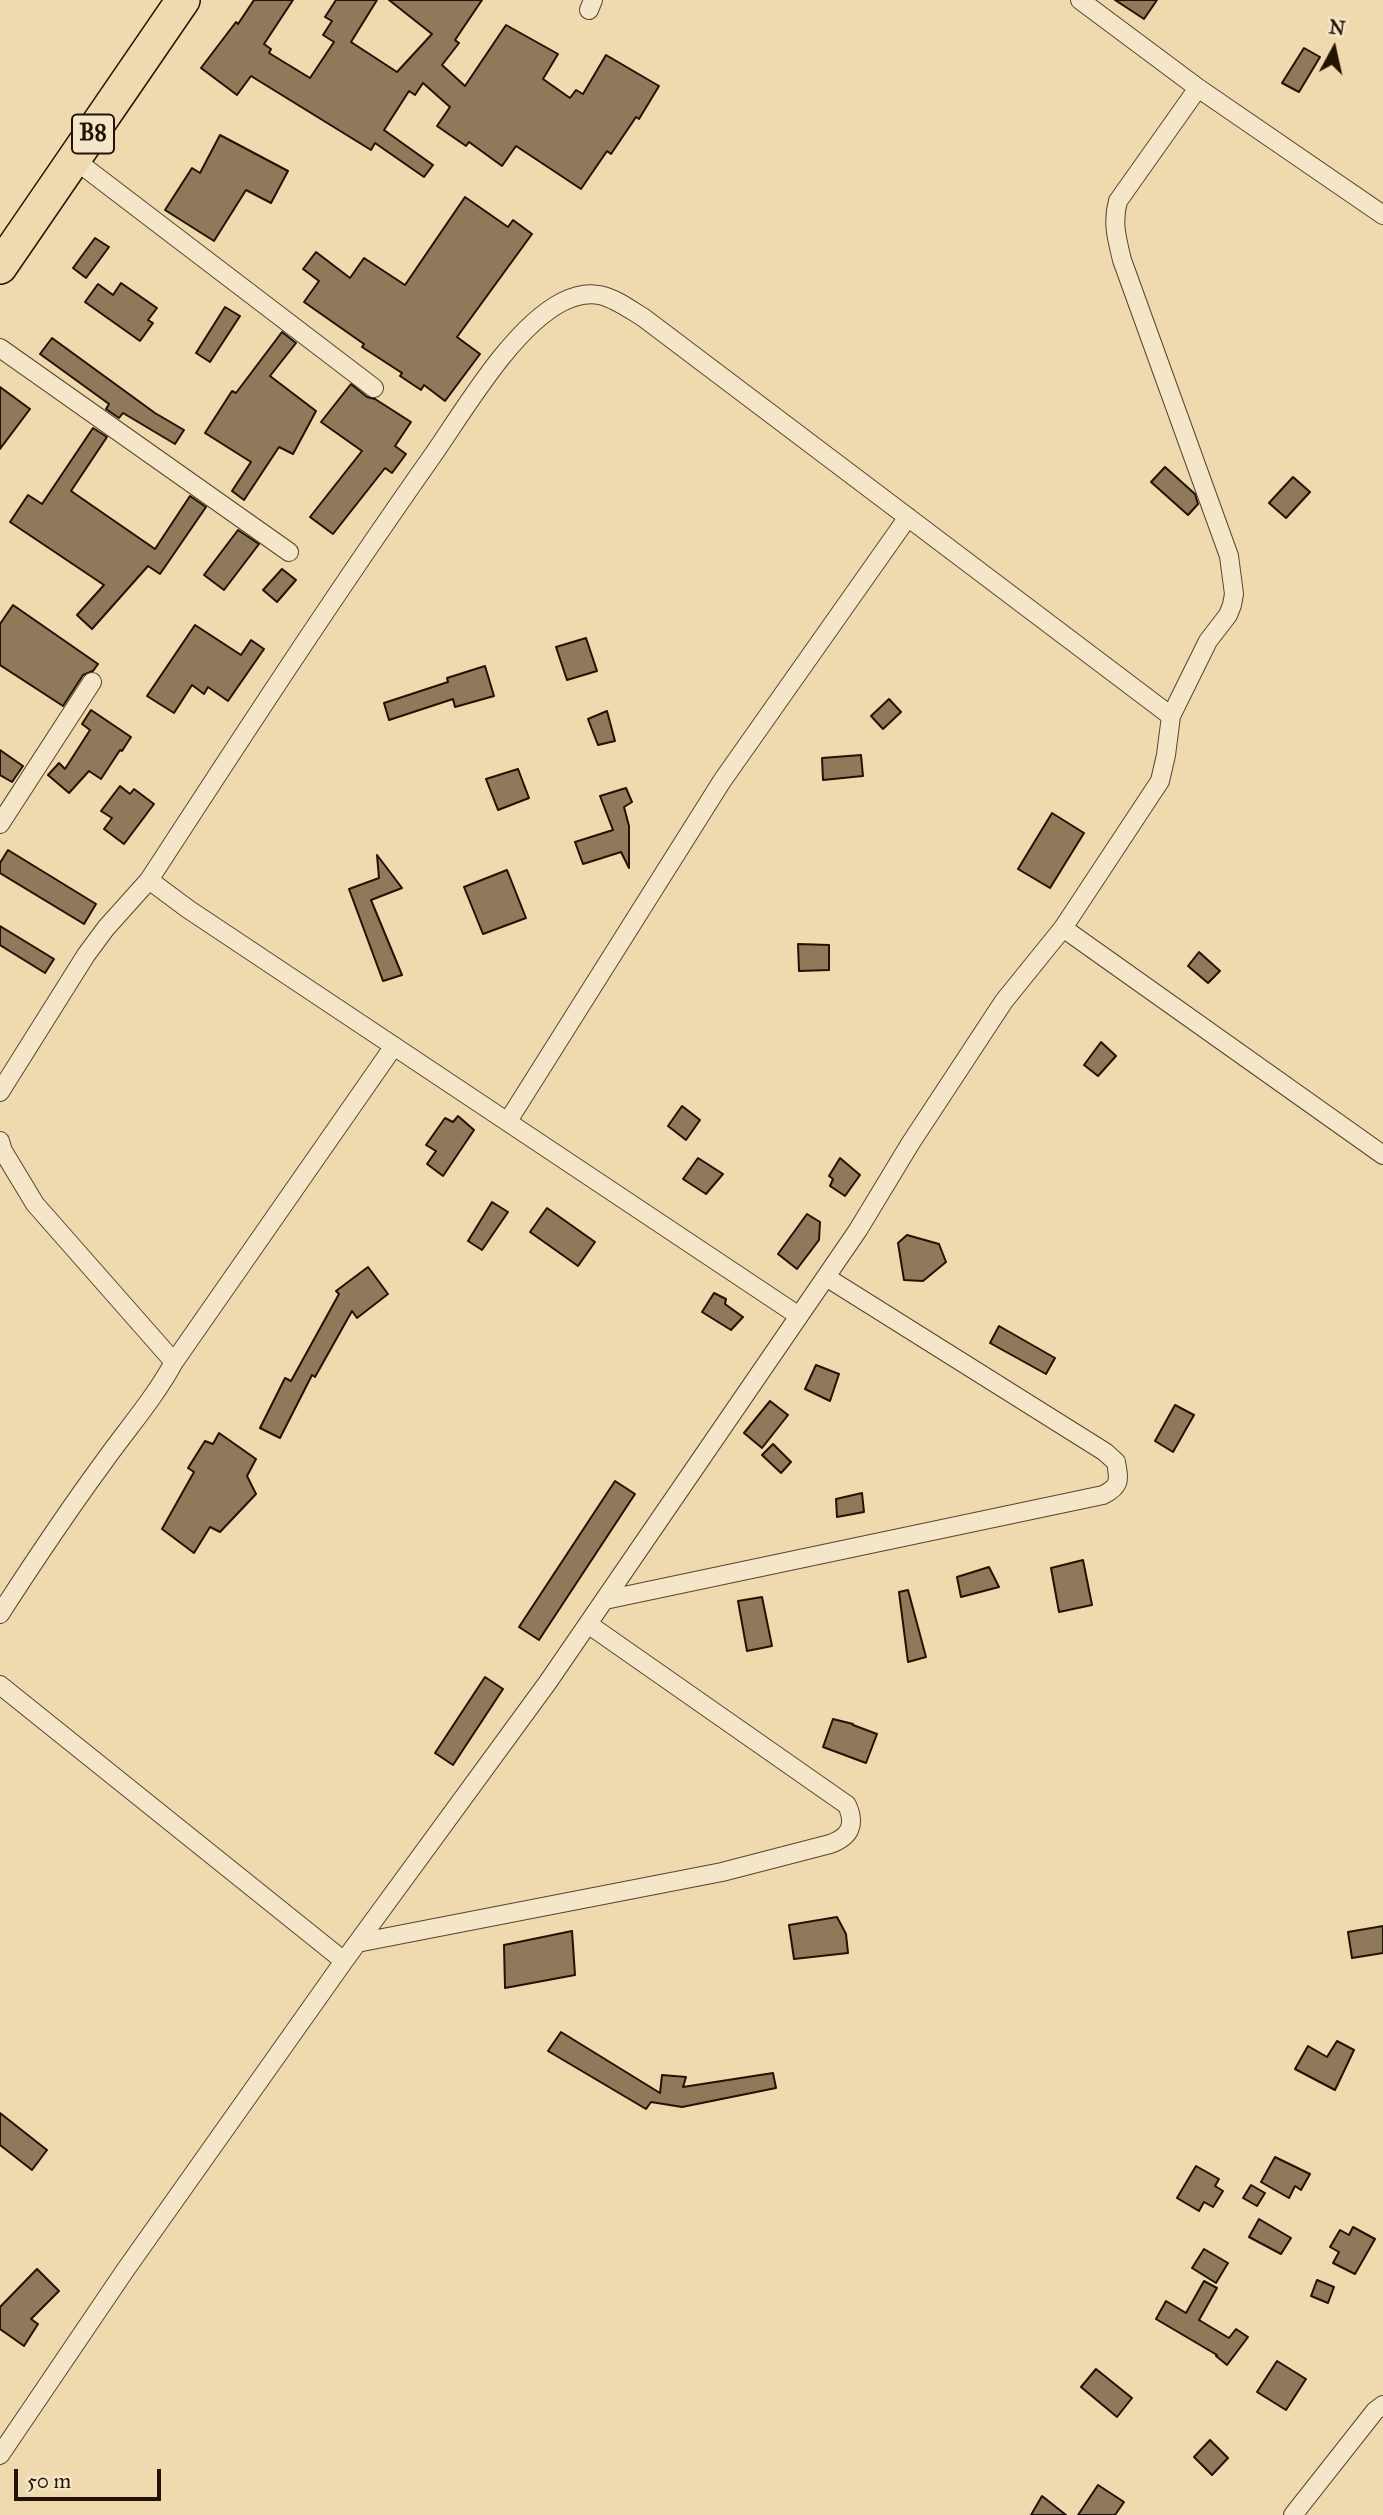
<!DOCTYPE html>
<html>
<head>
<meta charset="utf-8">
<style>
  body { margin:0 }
  #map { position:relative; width:1383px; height:2515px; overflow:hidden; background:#efd9ae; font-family:"IM FELL Great Primer",serif }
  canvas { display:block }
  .north { position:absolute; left:1299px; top:14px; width:70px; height:70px; -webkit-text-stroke:5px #f5e6ca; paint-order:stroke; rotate:8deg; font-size:19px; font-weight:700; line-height:28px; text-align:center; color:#241200 }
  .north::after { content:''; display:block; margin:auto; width:24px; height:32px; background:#241200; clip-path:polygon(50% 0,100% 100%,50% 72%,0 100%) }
  .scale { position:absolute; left:14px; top:2469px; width:147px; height:32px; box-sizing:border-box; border:4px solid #241200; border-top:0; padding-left:9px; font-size:21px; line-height:24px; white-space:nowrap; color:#241200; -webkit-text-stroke:5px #f5e6ca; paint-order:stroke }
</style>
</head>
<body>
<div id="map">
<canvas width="1383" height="2515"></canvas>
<div class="north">N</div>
<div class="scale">50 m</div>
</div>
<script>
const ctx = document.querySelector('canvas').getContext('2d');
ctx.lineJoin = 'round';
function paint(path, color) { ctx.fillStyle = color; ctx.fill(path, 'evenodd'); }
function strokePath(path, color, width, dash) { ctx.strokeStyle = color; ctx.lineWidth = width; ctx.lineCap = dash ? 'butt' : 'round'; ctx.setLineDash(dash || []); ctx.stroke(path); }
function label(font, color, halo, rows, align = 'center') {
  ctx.font = font + ' "IM FELL Great Primer",serif'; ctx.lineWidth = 7; ctx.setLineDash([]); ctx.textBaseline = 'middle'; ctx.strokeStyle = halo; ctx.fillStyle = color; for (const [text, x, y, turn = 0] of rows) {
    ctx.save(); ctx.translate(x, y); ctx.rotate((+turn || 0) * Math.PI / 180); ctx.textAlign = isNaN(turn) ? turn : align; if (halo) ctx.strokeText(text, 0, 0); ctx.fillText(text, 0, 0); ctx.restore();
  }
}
const building = new Path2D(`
  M 254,0 L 293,0 L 264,44 L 271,49 L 269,53 L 310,78 L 334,42 L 323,35 L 332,21 L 325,17 L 336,0 L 377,0 L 351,42 L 397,72 L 432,34 L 389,0 L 482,0 L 455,40 L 459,43 L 442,65 L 465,86 L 506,25 L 558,54 L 543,79 L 570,98 L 576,90 L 583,94 L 606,55 L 659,86 L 639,119 L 636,117 L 611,154 L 607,151 L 581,189 L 516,146 L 502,166 L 469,142 L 466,146 L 437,126 L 450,107 L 423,83 L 415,95 L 409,91 L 384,130 L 433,165 L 424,177 L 375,143 L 371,150 L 251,76 L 237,95 L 201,68 L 236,22 L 238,24 Z
  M 1115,0 L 1157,0 L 1144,19 Z
  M 1304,48 L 1320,57 L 1299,92 L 1282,83 Z
  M 220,135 L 288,171 L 271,203 L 246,190 L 214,241 L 165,210 L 192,168 L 200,173 Z
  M 465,197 L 508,227 L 513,220 L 532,234 L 457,337 L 480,354 L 445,401 L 424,385 L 421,390 L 400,376 L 402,373 L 362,347 L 364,344 L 304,302 L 319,281 L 303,269 L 316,252 L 350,278 L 364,258 L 405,285 Z
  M 95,238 L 109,247 L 86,278 L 73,268 Z
  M 121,283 L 157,308 L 148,320 L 153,323 L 140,341 L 85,302 L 98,284 L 113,295 Z
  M 225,307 L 240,316 L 210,362 L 196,353 Z
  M 282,332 L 296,343 L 270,376 L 316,411 L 293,454 L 279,447 L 244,500 L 232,491 L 251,462 L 205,433 L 232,391 L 236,393 Z
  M 52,338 L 155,413 L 184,430 L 175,444 L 123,413 L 119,418 L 106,409 L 109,404 L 40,354 Z
  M 351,384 L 367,397 L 375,399 L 411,422 L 395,446 L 406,454 L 392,473 L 385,468 L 333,534 L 310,517 L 362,451 L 321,422 Z
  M 0,387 L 30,409 L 0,449 Z
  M 93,428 L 107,437 L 71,491 L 155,549 L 190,496 L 206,507 L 160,574 L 148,566 L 92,629 L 77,615 L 104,585 L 10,522 L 28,495 L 42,504 Z
  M 1165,467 L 1195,494 L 1198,504 L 1188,515 L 1151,482 Z
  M 1293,477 L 1310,492 L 1286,518 L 1269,503 Z
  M 238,530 L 259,544 L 224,590 L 204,575 Z
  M 282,569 L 296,580 L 277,602 L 263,590 Z
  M 13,605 L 98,664 L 93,671 L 83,675 L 63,706 L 0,665 L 0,624 Z
  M 195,625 L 241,655 L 251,640 L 264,649 L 228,701 L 208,687 L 204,694 L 192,685 L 174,713 L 147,696 Z
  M 586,638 L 597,671 L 567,680 L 556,647 Z
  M 485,666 L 494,696 L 455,707 L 453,699 L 389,720 L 384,703 L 448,682 L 447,678 Z
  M 889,699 L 901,712 L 883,729 L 871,716 Z
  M 91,710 L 131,737 L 122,751 L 120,750 L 101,779 L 89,771 L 69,793 L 48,775 L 59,763 L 65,769 L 90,730 L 82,724 Z
  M 607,711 L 615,741 L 598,745 L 588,719 Z
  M 0,750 L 23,766 L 12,782 L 0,775 Z
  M 861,755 L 863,776 L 823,780 L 822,758 Z
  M 518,769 L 529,798 L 498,810 L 486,779 Z
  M 120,786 L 130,794 L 134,789 L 154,804 L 124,844 L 104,829 L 112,818 L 101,811 Z
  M 626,788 L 632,802 L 624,807 L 629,826 L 629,868 L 621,852 L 583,864 L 575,842 L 613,830 L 600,796 Z
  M 1052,813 L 1084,833 L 1050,888 L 1018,869 Z
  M 8,850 L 96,904 L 84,924 L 0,873 L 0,863 Z
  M 377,855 L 402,888 L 371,900 L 402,975 L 383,981 L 349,889 L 379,878 Z
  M 507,870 L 526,918 L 483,934 L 464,887 Z
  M 0,926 L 54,959 L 45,973 L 0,945 Z
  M 798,944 L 829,945 L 829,970 L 799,971 Z
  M 1199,952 L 1220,971 L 1208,983 L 1188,966 Z
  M 1101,1042 L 1116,1056 L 1098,1076 L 1084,1065 Z
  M 682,1106 L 700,1120 L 686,1140 L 668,1126 Z
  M 458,1116 L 474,1130 L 443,1176 L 427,1164 L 436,1151 L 426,1145 L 445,1118 L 453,1122 Z
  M 698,1158 L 723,1174 L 706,1194 L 683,1179 Z
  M 840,1158 L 860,1175 L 845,1196 L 830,1186 L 833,1179 L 829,1176 Z
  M 492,1202 L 508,1212 L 482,1250 L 468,1241 Z
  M 547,1208 L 595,1242 L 578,1266 L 530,1232 Z
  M 807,1214 L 820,1222 L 819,1240 L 797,1269 L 778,1254 Z
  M 907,1235 L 939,1244 L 946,1262 L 923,1281 L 904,1280 L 898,1243 Z
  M 368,1267 L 388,1294 L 357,1318 L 352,1311 L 315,1377 L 312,1375 L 280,1438 L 260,1428 L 285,1378 L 291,1381 L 339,1294 L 336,1291 Z
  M 714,1293 L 726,1299 L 725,1304 L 743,1317 L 731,1330 L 702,1312 Z
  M 999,1326 L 1055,1358 L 1046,1374 L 990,1343 Z
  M 816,1365 L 839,1374 L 830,1401 L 805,1389 Z
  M 770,1401 L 788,1415 L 762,1448 L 744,1433 Z
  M 1175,1405 L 1194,1415 L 1173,1452 L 1155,1441 Z
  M 219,1433 L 256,1459 L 247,1476 L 256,1494 L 220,1532 L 210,1527 L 194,1553 L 162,1529 L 194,1472 L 188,1468 L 205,1441 L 213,1444 Z
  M 773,1444 L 791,1462 L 781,1473 L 762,1455 Z
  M 615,1481 L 635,1494 L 539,1640 L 519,1627 Z
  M 862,1493 L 864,1512 L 837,1517 L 836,1499 Z
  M 1083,1560 L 1092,1605 L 1059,1612 L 1051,1568 Z
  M 989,1567 L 999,1587 L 961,1597 L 957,1577 Z
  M 908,1590 L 926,1657 L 908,1662 L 899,1592 Z
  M 762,1597 L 772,1646 L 747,1651 L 738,1601 Z
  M 485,1677 L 503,1689 L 453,1765 L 435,1753 Z
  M 833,1719 L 853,1724 L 853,1725 L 877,1734 L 866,1763 L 823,1747 Z
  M 837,1917 L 846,1934 L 848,1953 L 794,1959 L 789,1925 Z
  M 1383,1926 L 1383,1953 L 1352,1958 L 1348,1932 Z
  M 572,1931 L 575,1975 L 505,1988 L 504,1945 Z
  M 561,2032 L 660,2093 L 662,2075 L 686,2077 L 683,2087 L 773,2073 L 776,2088 L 682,2107 L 651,2102 L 646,2109 L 548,2051 Z
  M 1337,2041 L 1354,2050 L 1335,2090 L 1295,2069 L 1308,2046 L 1327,2057 Z
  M 0,2113 L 47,2150 L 32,2170 L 0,2145 Z
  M 1275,2157 L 1310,2174 L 1301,2190 L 1295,2186 L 1289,2198 L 1261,2182 Z
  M 1196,2166 L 1219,2179 L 1215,2186 L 1223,2191 L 1213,2207 L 1204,2202 L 1199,2211 L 1177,2198 Z
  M 1251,2185 L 1265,2193 L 1257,2206 L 1243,2198 Z
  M 1259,2219 L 1291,2238 L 1281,2254 L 1249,2237 Z
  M 1353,2227 L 1375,2239 L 1355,2274 L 1333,2263 L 1339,2252 L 1330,2247 L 1340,2230 L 1349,2235 Z
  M 1204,2249 L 1228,2263 L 1216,2283 L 1192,2268 Z
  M 37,2269 L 59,2291 L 31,2319 L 38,2324 L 24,2346 L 0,2329 L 0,2307 Z
  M 1317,2280 L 1334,2287 L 1328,2303 L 1311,2296 Z
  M 1204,2281 L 1217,2288 L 1199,2320 L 1229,2338 L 1236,2329 L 1248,2337 L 1227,2365 L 1216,2356 L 1217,2355 L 1156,2319 L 1166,2301 L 1186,2313 Z
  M 1277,2361 L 1306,2379 L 1286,2410 L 1257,2392 Z
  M 1096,2369 L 1132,2398 L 1117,2417 L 1081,2387 Z
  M 1210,2440 L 1228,2458 L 1212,2475 L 1194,2457 Z
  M 1098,2485 L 1124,2502 L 1115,2515 L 1078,2515 Z
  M 1042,2496 L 1066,2515 L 1031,2515 Z`);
paint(building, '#8e795a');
strokePath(building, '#241200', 2);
const street = new Path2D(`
  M 1080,0 L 1198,88 L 1383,215
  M 589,10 L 593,0
  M 75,160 L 374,388
  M 0,348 L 289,552
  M 0,824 L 92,682
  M 149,880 C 242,737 335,594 433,455 C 465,409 512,328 562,302 C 597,284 615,300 644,318 L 1171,716
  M 1063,928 L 1383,1155
  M 0,1092 L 86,955 L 106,928 L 149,880 L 188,909 L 799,1316
  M 508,1121 L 722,781 L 908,517
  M 0,1141 L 3,1151 L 35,1204 L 174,1362
  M 605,1600 L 1103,1495 C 1121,1486 1119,1480 1116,1462 L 1105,1452 L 826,1277
  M 0,1614 C 33,1563 67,1512 103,1463 C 127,1429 154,1399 174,1362 L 394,1046
  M 0,1685 L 344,1961
  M 357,1943 L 722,1872 L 830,1844 C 850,1837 856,1825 847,1805 L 588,1624
  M 0,2455 L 124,2272 L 344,1961 L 548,1682 L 858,1230 L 910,1144 L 1004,1001 L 1063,928 L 1160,781 L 1166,755 L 1171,716 L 1208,641 L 1228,615 L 1232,605 L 1234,594 L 1229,556 L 1122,260 C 1117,239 1112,223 1118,201 L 1198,88
  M 1293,2515 L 1375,2411 L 1383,2405`);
const highway = new Path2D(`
  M 0,267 L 183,0`);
strokePath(street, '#57442c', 20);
strokePath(highway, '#241200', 36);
strokePath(street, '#f5e6ca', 18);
strokePath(highway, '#efd9ae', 33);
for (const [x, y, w] of [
  [93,134,42]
]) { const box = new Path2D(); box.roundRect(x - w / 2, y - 19.5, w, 39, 5); ctx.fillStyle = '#f5e6ca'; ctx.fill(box); strokePath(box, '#241200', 2); }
label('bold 23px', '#241200', null, [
  ["B8",93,134]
]);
</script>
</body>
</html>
